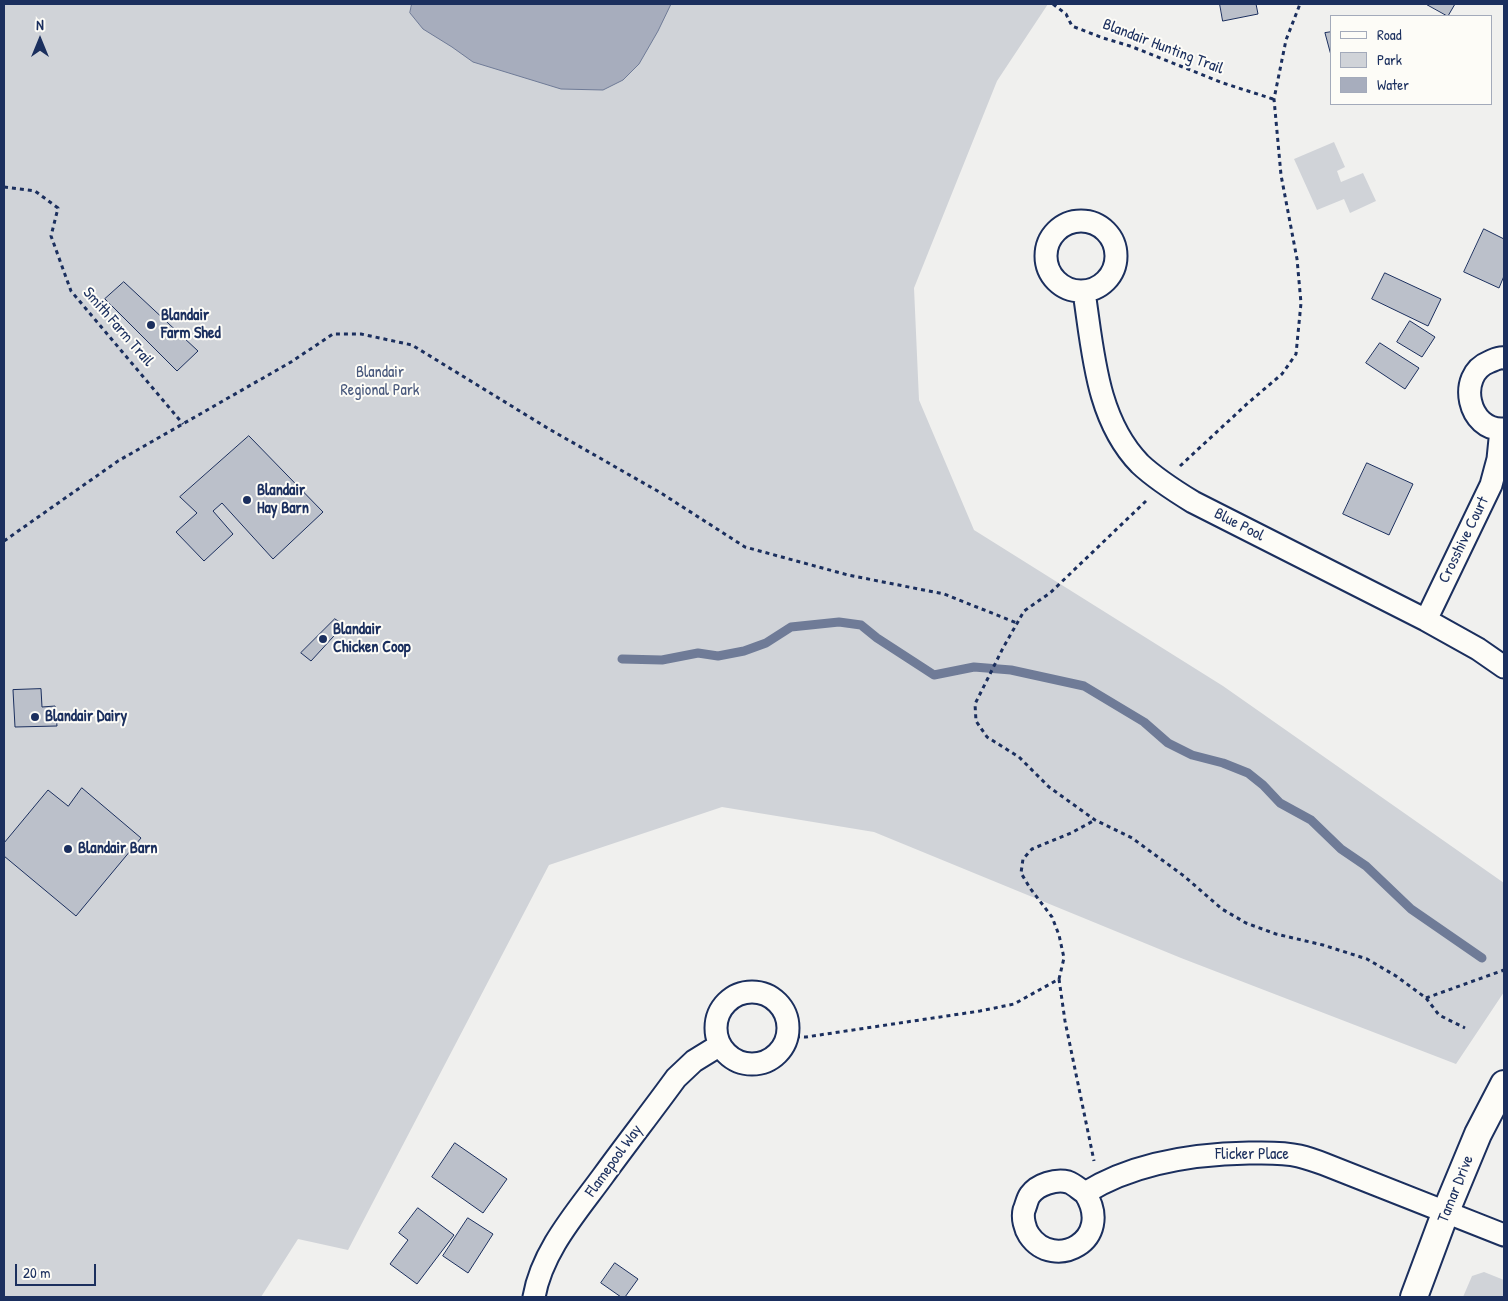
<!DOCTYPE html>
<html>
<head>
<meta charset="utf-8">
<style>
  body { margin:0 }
  #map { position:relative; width:1508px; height:1301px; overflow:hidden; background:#f0f0ee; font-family:"Patrick Hand",sans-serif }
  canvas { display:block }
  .frame { position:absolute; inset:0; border:5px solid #1b2f5e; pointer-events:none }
  .legend { position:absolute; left:1330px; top:15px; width:162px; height:90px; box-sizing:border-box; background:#fdfcf7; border:1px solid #a3aaba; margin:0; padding:6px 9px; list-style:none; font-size:15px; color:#1b2f5e }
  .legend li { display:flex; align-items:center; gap:10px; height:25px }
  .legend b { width:25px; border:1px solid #a3aaba }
  .north { position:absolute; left:15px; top:15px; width:50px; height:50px; -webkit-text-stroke:4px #fdfcf7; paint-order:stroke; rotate:0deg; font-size:14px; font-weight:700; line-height:20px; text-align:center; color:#1b2f5e }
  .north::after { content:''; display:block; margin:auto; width:18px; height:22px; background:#1b2f5e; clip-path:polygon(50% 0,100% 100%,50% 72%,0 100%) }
  .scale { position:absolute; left:15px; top:1264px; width:81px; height:22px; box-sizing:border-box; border:2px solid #1b2f5e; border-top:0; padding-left:6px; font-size:15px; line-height:18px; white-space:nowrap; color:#1b2f5e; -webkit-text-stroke:4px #fdfcf7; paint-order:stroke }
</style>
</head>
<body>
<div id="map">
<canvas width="1508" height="1301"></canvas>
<div class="frame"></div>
<ul class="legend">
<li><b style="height:6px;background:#fdfcf7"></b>Road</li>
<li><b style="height:14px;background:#d0d3d8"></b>Park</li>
<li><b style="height:14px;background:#a7adbd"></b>Water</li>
</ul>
<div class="north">N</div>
<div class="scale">20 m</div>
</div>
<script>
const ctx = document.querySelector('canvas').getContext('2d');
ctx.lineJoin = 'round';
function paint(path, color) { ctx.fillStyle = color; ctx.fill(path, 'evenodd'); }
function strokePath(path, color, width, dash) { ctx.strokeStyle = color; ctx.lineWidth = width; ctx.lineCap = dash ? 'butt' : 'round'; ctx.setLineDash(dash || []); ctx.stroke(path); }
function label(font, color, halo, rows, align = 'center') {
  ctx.font = font + ' "Patrick Hand",sans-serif'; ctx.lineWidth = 4; ctx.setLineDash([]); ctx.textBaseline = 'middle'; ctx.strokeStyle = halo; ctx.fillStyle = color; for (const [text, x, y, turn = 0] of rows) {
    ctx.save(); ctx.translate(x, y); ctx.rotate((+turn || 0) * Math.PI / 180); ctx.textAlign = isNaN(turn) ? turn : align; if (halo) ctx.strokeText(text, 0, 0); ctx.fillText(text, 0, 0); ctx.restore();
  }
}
paint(new Path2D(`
  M 4,4 L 1048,4 L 997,81 L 914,288 L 919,400 L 974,530 L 1223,686 L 1504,883 L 1504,992 L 1456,1064 L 1181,958 L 874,832 L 722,807 L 549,865 L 348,1250 L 298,1239 L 261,1297 L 4,1297 Z
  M 1334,142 L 1345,167 L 1337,171 L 1341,182 L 1363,173 L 1376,201 L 1350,213 L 1344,199 L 1317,210 L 1294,159 Z
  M 1484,1272 L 1504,1280 L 1504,1297 L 1463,1297 L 1472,1276 Z`), '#d0d3d8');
const water = new Path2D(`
  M 412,4 L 671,4 L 658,31 L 639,64 L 623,80 L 603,90 L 561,89 L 473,62 L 452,47 L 423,29 L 410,13 Z`);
paint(water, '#a7adbd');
strokePath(water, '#6f7b97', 1);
strokePath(new Path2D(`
  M 622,659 L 662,660 L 698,653 L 718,656 L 744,651 L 766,643 L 791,627 L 839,622 L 861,625 L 877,638 L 934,675 L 974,667 L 1011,670 L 1084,686 L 1144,722 L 1168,743 L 1192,755 L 1223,763 L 1248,773 L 1263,785 L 1280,803 L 1311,820 L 1341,849 L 1366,866 L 1411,909 L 1482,958`), '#6f7b97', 9);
const building = new Path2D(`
  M 1220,4 L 1256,4 L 1258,14 L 1223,21 Z
  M 1426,4 L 1455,4 L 1448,16 Z
  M 1332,32 L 1332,59 L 1325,33 Z
  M 1484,229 L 1504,239 L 1504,276 L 1499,288 L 1464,272 Z
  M 1385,273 L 1441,299 L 1428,326 L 1372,299 Z
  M 124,282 L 198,351 L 177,371 L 105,299 Z
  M 1410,321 L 1435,337 L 1422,357 L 1397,342 Z
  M 1380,343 L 1419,368 L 1405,389 L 1366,363 Z
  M 249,436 L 323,512 L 273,559 L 222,503 L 213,511 L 233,534 L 204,561 L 176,532 L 197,513 L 180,497 Z
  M 1367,463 L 1413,484 L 1389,535 L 1343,514 Z
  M 335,619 L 344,625 L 311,661 L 301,653 Z
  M 41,689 L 42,707 L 55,706 L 57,726 L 15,727 L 13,690 Z
  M 82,788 L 141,838 L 76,916 L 4,856 L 4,843 L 48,790 L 68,806 Z
  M 455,1143 L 507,1179 L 483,1213 L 432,1177 Z
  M 418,1208 L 454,1235 L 417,1284 L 390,1264 L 408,1240 L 399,1233 Z
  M 468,1218 L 493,1234 L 468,1273 L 443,1256 Z
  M 615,1263 L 638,1279 L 625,1297 L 621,1297 L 601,1283 Z`);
paint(building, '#bbc0ca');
strokePath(building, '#1b2f5e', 1);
const minor = new Path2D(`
  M1046 256a35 35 0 1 1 70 0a35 35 0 1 1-70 0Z
  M 1084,292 C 1093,350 1096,419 1140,464 C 1156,479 1175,491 1193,502 L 1426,620 L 1478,649 L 1504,667
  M 1504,358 C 1499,357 1494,360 1489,362 C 1456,375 1468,432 1504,429
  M 1426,620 L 1491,485 L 1498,459 L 1501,429
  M716 1028a36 36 0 1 1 72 0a36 36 0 1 1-72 0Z
  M 1085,1193 C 1115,1240 1054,1272 1029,1235 C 1025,1229 1022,1218 1024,1210 C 1026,1206 1027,1199 1030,1195 C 1038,1184 1056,1179 1068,1182 C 1074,1184 1080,1190 1085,1193 C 1133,1163 1193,1154 1249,1153 C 1265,1153 1283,1152 1299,1156 C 1307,1158 1316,1161 1324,1164 L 1504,1235
  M 534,1297 C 542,1251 576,1213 603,1176 C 627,1143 652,1111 676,1078 L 694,1061 L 720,1045`);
const tertiary = new Path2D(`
  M 1414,1297 L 1446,1211 L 1478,1134 L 1504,1084`);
strokePath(minor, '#1b2f5e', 25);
strokePath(tertiary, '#1b2f5e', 30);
strokePath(new Path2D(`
  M 1053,4 L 1066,14 L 1072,26 L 1103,38 L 1130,46 L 1223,83 L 1273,99
  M 4,187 L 35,191 L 58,208 L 51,236 L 71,291 L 183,424
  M 1180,466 L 1248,403 L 1282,374 L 1296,354 L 1301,303 L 1297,259 L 1281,175 L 1274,99 L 1286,40 L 1300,4
  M 1146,501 L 1050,593 L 1024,611 L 1003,648 L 975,704 L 976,721 L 987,737 L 1019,757 L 1049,787 L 1095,820 L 1132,838 L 1184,876 L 1222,909 L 1246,923 L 1276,934 L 1323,945 L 1367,959 L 1396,976 L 1426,998 L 1439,1015 L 1465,1028
  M 4,541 L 118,461 L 291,362 L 333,334 L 361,334 L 412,345 L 549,429 L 661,493 L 745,547 L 848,575 L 944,594 L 1017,623
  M 1059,979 L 1065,1021 L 1094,1161
  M 1426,998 L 1504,970
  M 788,1036 L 806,1037 L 980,1011 L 1014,1004 L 1059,979 L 1064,958 L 1059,935 L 1052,917 L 1030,888 L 1021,873 L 1023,859 L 1032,849 L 1071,833 L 1095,820`), '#1b2f5e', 3, [4, 4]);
strokePath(minor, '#fdfcf7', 21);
strokePath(tertiary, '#fdfcf7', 26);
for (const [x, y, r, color] of [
  [151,325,5,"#1b2f5e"],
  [247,500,5,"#1b2f5e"],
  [323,639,5,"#1b2f5e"],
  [35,717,5,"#1b2f5e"],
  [68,849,5,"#1b2f5e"]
]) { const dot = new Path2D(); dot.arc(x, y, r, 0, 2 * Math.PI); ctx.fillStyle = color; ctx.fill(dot); strokePath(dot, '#fdfcf7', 2); }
label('16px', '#1b2f5e', '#fdfcf7', [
  ["Blandair Hunting Trail",1163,47,21],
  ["Smith Farm Trail",118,327,49],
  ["Blue Pool",1239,525,27],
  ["Crosshive Court",1464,540,-64],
  ["Flicker Place",1252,1155],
  ["Flamepool Way",614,1161,-54],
  ["Tamar Drive",1456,1189,-68]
]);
label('bold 16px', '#1b2f5e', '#fdfcf7', [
  ["Blandair",161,316],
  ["Farm Shed",161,334],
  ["Blandair",257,491],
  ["Hay Barn",257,509],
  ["Blandair",333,630],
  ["Chicken Coop",333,648],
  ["Blandair Dairy",45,717],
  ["Blandair Barn",78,849]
], 'left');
label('16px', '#48587c', '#fdfcf7', [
  ["Blandair",380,373],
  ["Regional Park",380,391]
]);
</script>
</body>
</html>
